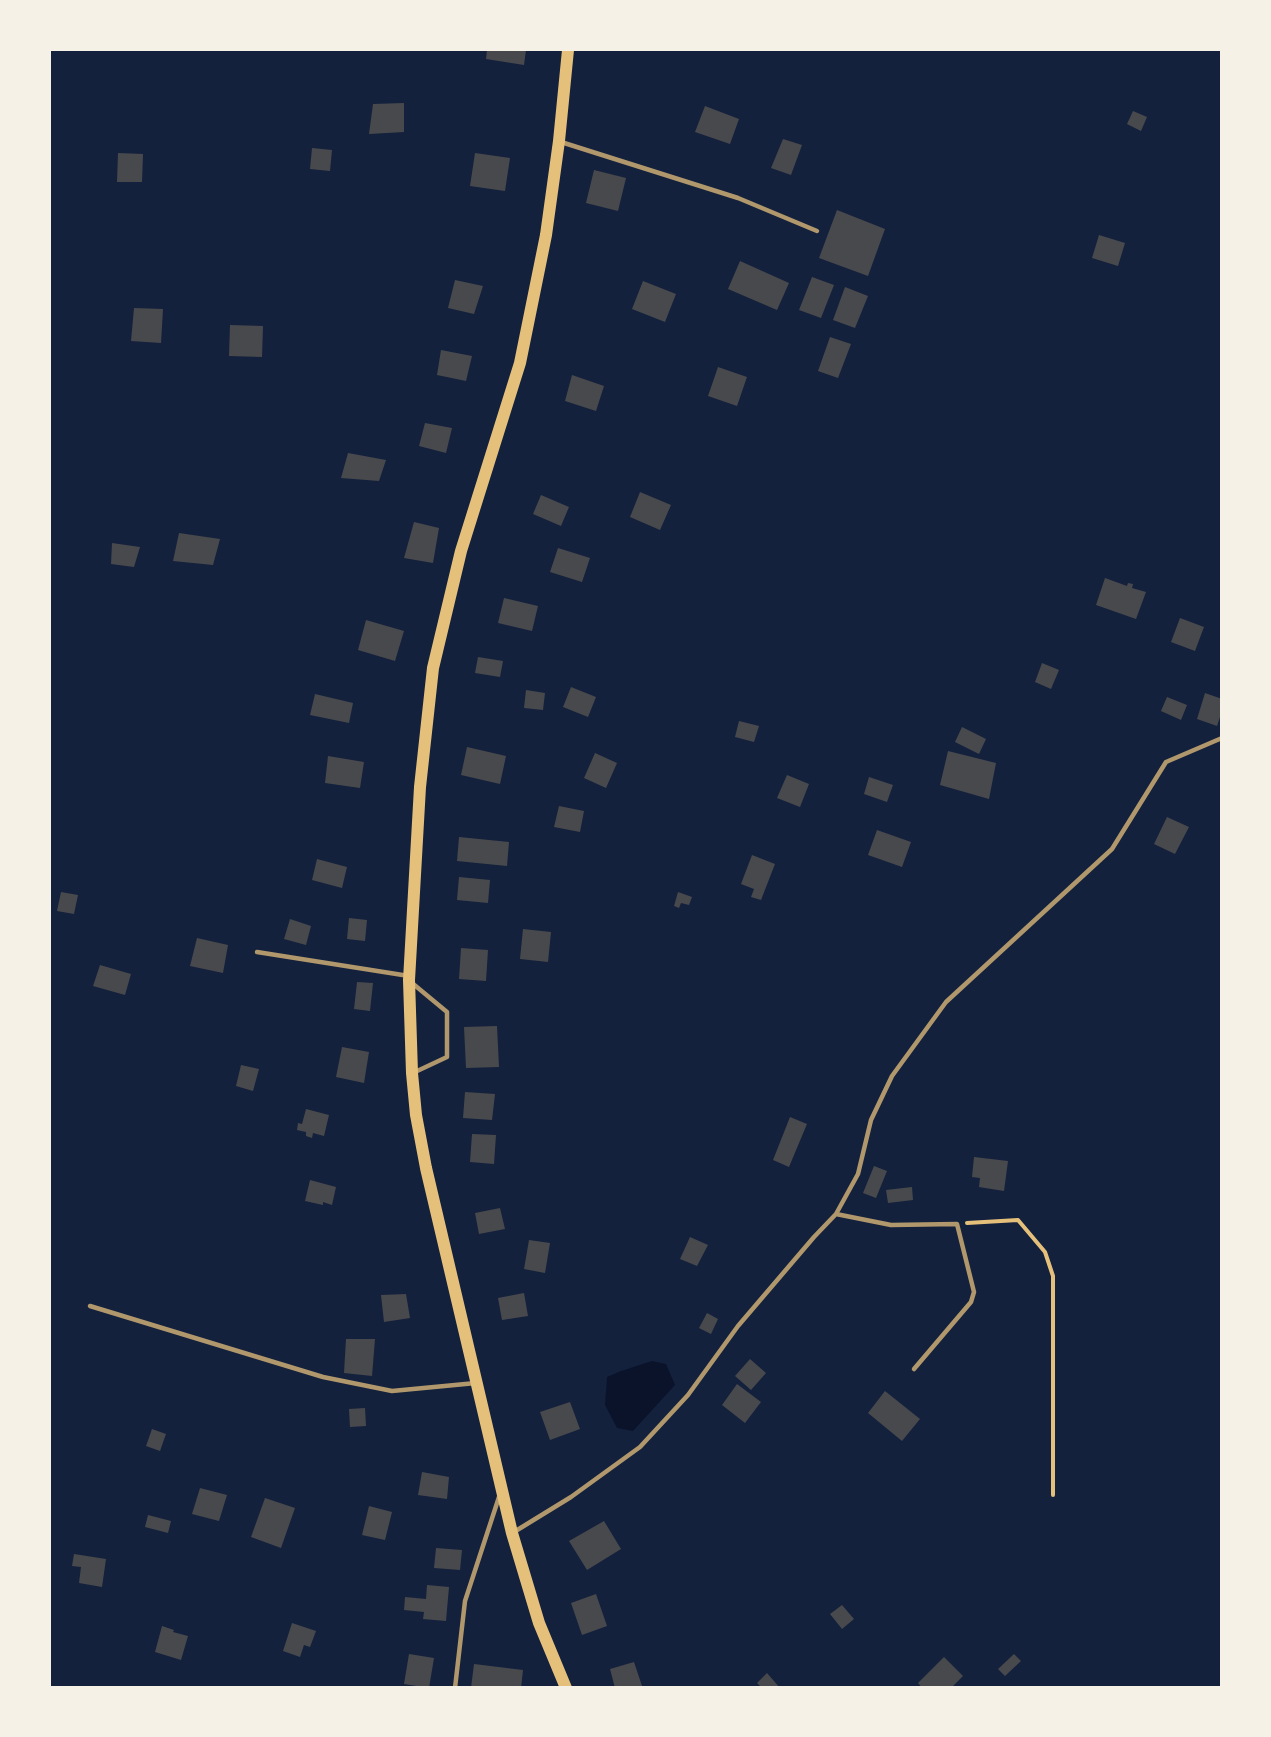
<!DOCTYPE html>
<html>
<head>
<meta charset="utf-8">
<style>
  body { margin:0 }
  #map { position:relative; width:1271px; height:1737px; overflow:hidden; background:#14213d; font-family:Lato,sans-serif }
  canvas { display:block }
  .frame { position:absolute; inset:0; border:51px solid #f6f1e7; pointer-events:none }
</style>
</head>
<body>
<div id="map">
<canvas width="1271" height="1737"></canvas>
<div class="frame"></div>
</div>
<script>
const ctx = document.querySelector('canvas').getContext('2d');
ctx.lineJoin = 'round';
function paint(path, color) { ctx.fillStyle = color; ctx.fill(path, 'evenodd'); }
function strokePath(path, color, width, dash) { ctx.strokeStyle = color; ctx.lineWidth = width; ctx.lineCap = dash ? 'butt' : 'round'; ctx.setLineDash(dash || []); ctx.stroke(path); }
paint(new Path2D(`
  M 652,1361 L 666,1364 L 675,1385 L 633,1431 L 617,1428 L 605,1405 L 607,1377 L 621,1371 Z`), '#0b132b');
paint(new Path2D(`
  M 487,50 L 526,50 L 524,65 L 486,59 Z
  M 404,103 L 404,132 L 369,134 L 373,104 Z
  M 705,106 L 739,119 L 730,144 L 695,132 Z
  M 1133,111 L 1147,117 L 1141,131 L 1127,124 Z
  M 783,139 L 802,145 L 791,175 L 771,168 Z
  M 312,148 L 332,150 L 330,171 L 310,169 Z
  M 118,153 L 143,154 L 142,182 L 117,182 Z
  M 475,153 L 510,158 L 505,191 L 470,186 Z
  M 594,170 L 626,178 L 618,211 L 586,203 Z
  M 837,210 L 885,229 L 868,276 L 819,258 Z
  M 1099,235 L 1125,243 L 1118,266 L 1092,258 Z
  M 740,261 L 789,283 L 777,310 L 728,289 Z
  M 812,277 L 834,285 L 821,318 L 799,310 Z
  M 455,280 L 483,286 L 474,314 L 448,308 Z
  M 643,281 L 676,294 L 665,322 L 632,309 Z
  M 845,287 L 868,296 L 855,328 L 833,320 Z
  M 134,308 L 163,309 L 161,343 L 131,341 Z
  M 230,325 L 263,326 L 262,357 L 229,356 Z
  M 830,337 L 851,344 L 838,378 L 818,371 Z
  M 441,350 L 472,356 L 466,381 L 437,375 Z
  M 718,367 L 747,377 L 737,406 L 708,396 Z
  M 572,375 L 604,386 L 596,411 L 565,401 Z
  M 425,423 L 452,428 L 446,453 L 419,446 Z
  M 348,453 L 386,460 L 379,481 L 341,478 Z
  M 640,492 L 671,505 L 660,530 L 630,517 Z
  M 541,495 L 569,507 L 561,526 L 533,514 Z
  M 414,522 L 439,528 L 433,563 L 404,558 Z
  M 179,533 L 220,539 L 213,565 L 173,561 Z
  M 112,543 L 140,547 L 134,567 L 111,564 Z
  M 558,548 L 590,558 L 582,582 L 550,572 Z
  M 1105,578 L 1127,586 L 1128,583 L 1133,584 L 1132,588 L 1146,592 L 1136,619 L 1096,605 Z
  M 504,598 L 538,606 L 532,631 L 498,623 Z
  M 1180,618 L 1204,627 L 1195,651 L 1171,642 Z
  M 366,620 L 404,631 L 395,661 L 358,650 Z
  M 478,657 L 503,661 L 500,677 L 475,673 Z
  M 1042,663 L 1059,670 L 1051,689 L 1035,682 Z
  M 571,687 L 596,697 L 588,717 L 563,707 Z
  M 526,690 L 545,693 L 543,710 L 524,708 Z
  M 1205,693 L 1222,699 L 1222,711 L 1217,726 L 1197,719 Z
  M 315,694 L 353,703 L 349,723 L 310,715 Z
  M 1167,697 L 1187,705 L 1181,720 L 1161,711 Z
  M 739,721 L 759,726 L 754,742 L 735,737 Z
  M 962,727 L 986,739 L 979,754 L 955,742 Z
  M 467,747 L 506,756 L 500,784 L 461,775 Z
  M 948,751 L 996,763 L 989,799 L 940,785 Z
  M 595,753 L 617,763 L 606,788 L 584,778 Z
  M 328,756 L 364,762 L 360,788 L 325,783 Z
  M 787,775 L 809,784 L 800,807 L 777,798 Z
  M 869,777 L 893,785 L 887,802 L 864,794 Z
  M 559,806 L 584,811 L 580,832 L 554,827 Z
  M 1167,817 L 1189,827 L 1175,854 L 1154,844 Z
  M 877,830 L 911,842 L 902,867 L 868,855 Z
  M 459,837 L 509,842 L 507,866 L 457,861 Z
  M 752,855 L 775,864 L 761,900 L 751,897 L 754,889 L 741,884 Z
  M 317,859 L 347,867 L 342,888 L 312,880 Z
  M 459,877 L 490,880 L 488,903 L 457,900 Z
  M 61,892 L 78,895 L 74,914 L 57,911 Z
  M 678,892 L 692,897 L 689,905 L 681,903 L 679,908 L 674,906 Z
  M 349,918 L 367,920 L 365,941 L 347,939 Z
  M 290,919 L 311,926 L 306,945 L 284,939 Z
  M 523,929 L 551,932 L 548,962 L 520,959 Z
  M 197,938 L 228,945 L 223,973 L 190,966 Z
  M 461,948 L 488,950 L 486,981 L 459,979 Z
  M 100,965 L 131,974 L 125,995 L 93,986 Z
  M 357,982 L 373,983 L 370,1011 L 354,1009 Z
  M 497,1026 L 499,1067 L 466,1068 L 464,1027 Z
  M 342,1047 L 369,1052 L 364,1083 L 336,1077 Z
  M 241,1065 L 259,1069 L 253,1091 L 236,1086 Z
  M 465,1092 L 495,1094 L 492,1120 L 463,1118 Z
  M 306,1109 L 329,1115 L 324,1136 L 313,1133 L 312,1138 L 306,1136 L 306,1132 L 297,1130 L 298,1123 L 302,1124 Z
  M 790,1117 L 807,1124 L 789,1167 L 773,1160 Z
  M 472,1134 L 496,1135 L 494,1164 L 470,1162 Z
  M 974,1157 L 1008,1161 L 1004,1191 L 979,1187 L 980,1178 L 972,1177 Z
  M 874,1166 L 887,1171 L 876,1198 L 863,1193 Z
  M 310,1180 L 336,1187 L 332,1205 L 323,1202 L 323,1205 L 305,1201 Z
  M 912,1187 L 913,1200 L 888,1203 L 886,1190 Z
  M 500,1208 L 505,1229 L 479,1234 L 475,1213 Z
  M 690,1237 L 708,1245 L 697,1266 L 680,1259 Z
  M 529,1240 L 550,1243 L 545,1273 L 524,1269 Z
  M 524,1293 L 528,1316 L 502,1320 L 498,1298 Z
  M 406,1294 L 410,1318 L 384,1322 L 381,1295 Z
  M 707,1313 L 718,1319 L 711,1334 L 699,1328 Z
  M 346,1339 L 375,1339 L 372,1376 L 344,1373 Z
  M 750,1359 L 766,1373 L 751,1390 L 735,1376 Z
  M 737,1384 L 761,1402 L 745,1423 L 722,1405 Z
  M 885,1391 L 920,1419 L 902,1441 L 868,1413 Z
  M 570,1402 L 580,1429 L 550,1440 L 540,1412 Z
  M 365,1408 L 366,1426 L 350,1427 L 349,1409 Z
  M 152,1429 L 166,1434 L 160,1451 L 146,1446 Z
  M 422,1472 L 449,1477 L 447,1499 L 418,1495 Z
  M 200,1488 L 227,1495 L 219,1521 L 192,1514 Z
  M 265,1498 L 295,1508 L 281,1548 L 251,1537 Z
  M 369,1506 L 392,1512 L 385,1540 L 362,1535 Z
  M 148,1515 L 171,1521 L 168,1533 L 145,1527 Z
  M 604,1521 L 621,1549 L 587,1570 L 569,1541 Z
  M 436,1548 L 462,1550 L 460,1570 L 434,1568 Z
  M 74,1554 L 106,1559 L 102,1587 L 79,1583 L 81,1567 L 72,1566 Z
  M 427,1585 L 449,1587 L 446,1621 L 423,1619 L 424,1612 L 404,1610 L 405,1597 L 426,1599 Z
  M 596,1594 L 607,1626 L 582,1635 L 571,1603 Z
  M 842,1605 L 854,1619 L 842,1629 L 830,1614 Z
  M 292,1623 L 316,1631 L 310,1647 L 304,1645 L 300,1657 L 283,1651 Z
  M 162,1626 L 174,1630 L 173,1632 L 188,1636 L 181,1660 L 155,1652 Z
  M 409,1654 L 434,1658 L 429,1688 L 404,1684 Z
  M 1014,1654 L 1021,1661 L 1005,1676 L 998,1669 Z
  M 944,1657 L 963,1676 L 951,1688 L 922,1688 L 918,1683 Z
  M 634,1662 L 642,1686 L 615,1688 L 610,1669 Z
  M 474,1664 L 523,1670 L 521,1688 L 471,1688 Z
  M 767,1673 L 780,1688 L 762,1688 L 757,1683 Z`), '#48494c');
strokePath(new Path2D(`
  M 967,1223 L 1018,1220 L 1045,1252 L 1053,1276 L 1053,1495`), '#e5c07b', 4);
strokePath(new Path2D(`
  M 561,142 L 738,198 L 817,231
  M 257,952 L 409,976
  M 412,983 L 447,1012 L 447,1057 L 415,1072
  M 836,1214 L 891,1225 L 957,1224 L 974,1292 L 971,1302 L 914,1369
  M 90,1306 L 323,1377 L 392,1391 L 476,1383
  M 514,1532 L 571,1497 L 640,1447 L 688,1395 L 738,1326 L 814,1237 L 836,1214 L 858,1174 L 871,1120 L 892,1076 L 946,1002 L 1112,849 L 1166,762 L 1222,738
  M 455,1688 L 465,1601 L 499,1497`), '#b1986c', 4.5);
strokePath(new Path2D(`
  M 566,1688 L 539,1623 L 512,1533 L 426,1168 L 416,1115 L 412,1073 L 409,980 L 420,787 L 433,668 L 461,551 L 520,363 L 546,235 L 559,141 L 568,50`), '#e5c07b', 12);
</script>
</body>
</html>
